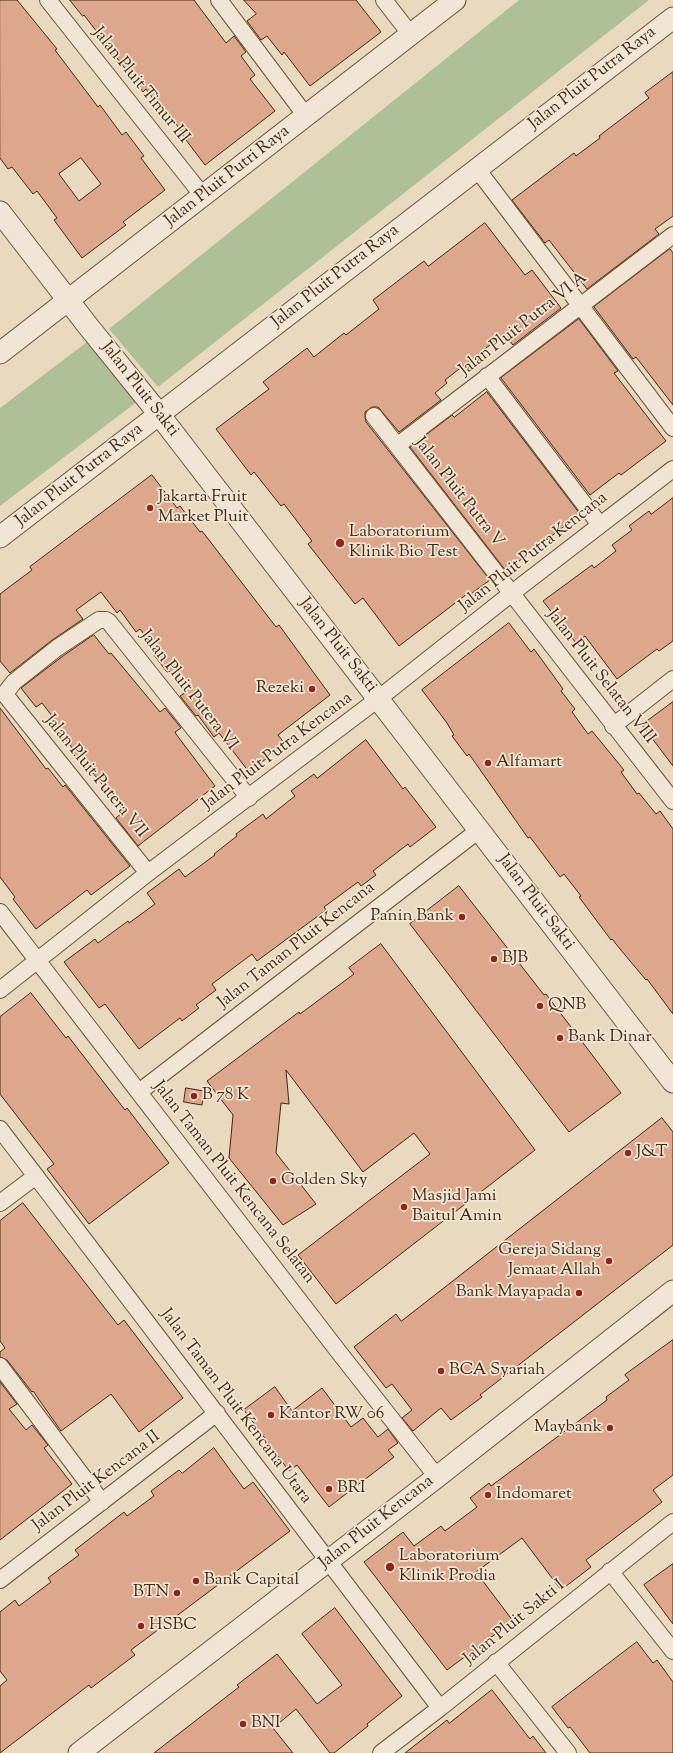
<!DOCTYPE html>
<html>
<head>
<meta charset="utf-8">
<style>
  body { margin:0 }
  canvas { display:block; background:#e9d9be }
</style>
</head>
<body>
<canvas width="673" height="1753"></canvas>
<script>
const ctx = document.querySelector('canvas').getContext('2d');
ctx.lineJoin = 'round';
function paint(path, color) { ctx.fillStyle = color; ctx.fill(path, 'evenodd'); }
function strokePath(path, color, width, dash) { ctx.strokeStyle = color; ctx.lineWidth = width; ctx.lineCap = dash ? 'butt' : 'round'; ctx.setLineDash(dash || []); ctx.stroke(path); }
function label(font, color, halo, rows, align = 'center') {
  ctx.font = font + ' "Sorts Mill Goudy",serif'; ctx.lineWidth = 3.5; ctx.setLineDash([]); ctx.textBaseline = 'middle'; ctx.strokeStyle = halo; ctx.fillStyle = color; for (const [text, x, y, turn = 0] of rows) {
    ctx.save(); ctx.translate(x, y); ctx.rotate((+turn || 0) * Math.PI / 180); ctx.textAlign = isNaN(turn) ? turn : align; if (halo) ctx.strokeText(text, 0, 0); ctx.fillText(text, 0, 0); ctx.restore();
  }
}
paint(new Path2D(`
  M 519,0 L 649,0 L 158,387 L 109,329 Z
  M 91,339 L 138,401 L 0,506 L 0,408 Z`), '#b0c096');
const building = new Path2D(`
  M 0,0 L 17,0 L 57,49 L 55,50 L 98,107 L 100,105 L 122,135 L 126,132 L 144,156 L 141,158 L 165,190 L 123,222 L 126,225 L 82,258 L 54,220 L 57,218 L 37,191 L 33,194 L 12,167 L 8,169 L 0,158 ZM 81,158 L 101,184 L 79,201 L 59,174 Z
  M 70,0 L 194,0 L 226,43 L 234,36 L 246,52 L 241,56 L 255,75 L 250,79 L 275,111 L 205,165 L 183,136 L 184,135 L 168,113 L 165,115 L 146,89 L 143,92 L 84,15 L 83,16 Z
  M 244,0 L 356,0 L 381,32 L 310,86 L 284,52 L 282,55 L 267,36 L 261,40 L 247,21 L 256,14 Z
  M 673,72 L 673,216 L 655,229 L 659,234 L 587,289 L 549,240 L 545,243 L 512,200 L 574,153 L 576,156 L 600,138 L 599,136 L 649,98 L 645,93 Z
  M 485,223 L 525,275 L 532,270 L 561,308 L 513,345 L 504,334 L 445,380 L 447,383 L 435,393 L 441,400 L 399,432 L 378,407 L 372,407 L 365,412 L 365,417 L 366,422 L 490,580 L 468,596 L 467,594 L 399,646 L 363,598 L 355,604 L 308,544 L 312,541 L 284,504 L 281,506 L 254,472 L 251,475 L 216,429 L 269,389 L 263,382 L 307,348 L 314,357 L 344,333 L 346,335 L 379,309 L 373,300 L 424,261 L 428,266 Z
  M 670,249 L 673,253 L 673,405 L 636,357 L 633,359 L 594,307 Z
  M 579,319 L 618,371 L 614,373 L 666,441 L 621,475 L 619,473 L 590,495 L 501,378 Z
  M 487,392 L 580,514 L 506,571 L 410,447 L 452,415 L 454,417 Z
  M 152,475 L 177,508 L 180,506 L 200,532 L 202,531 L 276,627 L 279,625 L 330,695 L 278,735 L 285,744 L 249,772 L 219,733 L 214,737 L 198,715 L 196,716 L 180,696 L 186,692 L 169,671 L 167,672 L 154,655 L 158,652 L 140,629 L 136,632 L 120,610 L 117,613 L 101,592 L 76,610 L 83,619 L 51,641 L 10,673 L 0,661 L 0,594 L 32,570 L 30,567 Z
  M 673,498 L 673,641 L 659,651 L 657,649 L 617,679 L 585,636 L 576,643 L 543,601 L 592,565 L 594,568 L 616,551 L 612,545 L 632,530 L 629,526 L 649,511 L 651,514 Z
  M 509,623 L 531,652 L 534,649 L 563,689 L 561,691 L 575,709 L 572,712 L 588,734 L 592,731 L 624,770 L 621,772 L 637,794 L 639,793 L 656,814 L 660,811 L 673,829 L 673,1014 L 647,979 L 646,980 L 620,949 L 612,939 L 611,940 L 579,897 L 581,896 L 564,874 L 560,877 L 530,837 L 528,838 L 469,754 L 467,756 L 452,736 L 454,735 L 447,723 L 422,690 Z
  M 94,635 L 109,654 L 111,653 L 160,712 L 165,708 L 181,728 L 175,732 L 176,734 L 215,786 L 138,846 L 116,818 L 124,811 L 88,767 L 85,769 L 71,751 L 73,749 L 56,727 L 59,725 L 42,703 L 36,707 L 21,688 L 63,656 Z
  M 673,702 L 673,766 L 642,725 Z
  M 0,708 L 46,769 L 48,768 L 63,787 L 65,785 L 130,866 L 91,895 L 87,890 L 36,929 L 13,899 L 15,897 L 0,877 Z
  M 366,740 L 403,789 L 405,787 L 436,827 L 410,847 L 408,844 L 373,871 L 376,875 L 361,886 L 358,882 L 324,907 L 326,910 L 257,961 L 252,954 L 212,984 L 216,990 L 196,1005 L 199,1008 L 182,1021 L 180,1018 L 139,1049 L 105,1004 L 99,1008 L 64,962 L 95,939 L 98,943 L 128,921 L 129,923 L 155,904 L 147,893 L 179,869 L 185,877 L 215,855 L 214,854 L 237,836 L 236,834 L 263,814 L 266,819 L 295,796 L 291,791 L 314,774 L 317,778 Z
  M 459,886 L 544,995 L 546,994 L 621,1093 L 569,1132 L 410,924 Z
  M 381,944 L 535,1150 L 336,1304 L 298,1255 L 430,1154 L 414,1133 L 363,1172 L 286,1070 L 289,1104 L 281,1103 L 276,1153 L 316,1204 L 283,1225 L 229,1158 L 233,1115 L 207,1081 L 299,1012 L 300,1014 L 354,974 L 349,968 Z
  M 31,993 L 66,1038 L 68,1036 L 125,1110 L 127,1108 L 169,1163 L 89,1224 L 47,1169 L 54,1164 L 0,1094 L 0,1017 Z
  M 186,1088 L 204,1091 L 202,1105 L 184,1102 Z
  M 662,1118 L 673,1132 L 673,1245 L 480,1395 L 482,1397 L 451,1420 L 441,1408 L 413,1431 L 402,1418 L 412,1410 L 392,1384 L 386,1388 L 354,1347 L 396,1314 L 401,1321 Z
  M 23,1203 L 118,1325 L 124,1320 L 183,1398 L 139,1432 L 111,1394 L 61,1431 L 33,1391 L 32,1392 L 7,1360 L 0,1357 L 0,1352 L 5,1348 L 0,1341 L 0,1221 Z
  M 673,1340 L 673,1475 L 653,1490 L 662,1502 L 586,1560 L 591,1567 L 561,1590 L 522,1538 L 476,1572 L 513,1621 L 447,1670 L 364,1562 L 403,1532 L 414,1546 L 441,1526 L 445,1531 L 477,1507 L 470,1498 L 489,1483 L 491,1486 L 607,1400 L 606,1397 L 629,1380 L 625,1375 Z
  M 0,1382 L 17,1404 L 9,1409 L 26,1430 L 32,1425 L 48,1445 L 44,1448 L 72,1484 L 0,1540 Z
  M 275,1387 L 292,1411 L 322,1388 L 351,1427 L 363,1418 L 378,1437 L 388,1429 L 398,1443 L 388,1450 L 394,1457 L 329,1507 L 297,1465 L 289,1471 L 244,1410 Z
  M 214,1448 L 244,1489 L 253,1482 L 290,1531 L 131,1650 L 135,1655 L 91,1688 L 89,1685 L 0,1753 L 0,1686 L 7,1680 L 0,1671 L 0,1612 L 15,1600 L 19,1606 L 51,1582 L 48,1578 L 79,1555 L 75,1550 L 124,1512 L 127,1516 L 154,1496 L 151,1491 L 179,1470 L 182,1473 Z
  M 673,1564 L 673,1624 L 644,1585 Z
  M 335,1608 L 402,1696 L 367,1724 L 368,1726 L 334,1753 L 330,1753 L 296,1709 L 273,1728 L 293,1753 L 154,1753 L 239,1687 L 237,1685 L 277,1654 L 317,1704 L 342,1685 L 302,1634 Z
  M 637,1642 L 653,1663 L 657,1660 L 673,1682 L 673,1753 L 590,1753 L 570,1727 L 568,1728 L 552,1707 Z
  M 492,1690 L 530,1739 L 533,1736 L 546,1753 L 405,1753 L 447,1720 L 449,1723 Z`);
paint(building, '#dda78d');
strokePath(building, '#42280f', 1);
const minor = new Path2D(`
  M 48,0 L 203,196
  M 219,0 L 306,116
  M 384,0 L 411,35
  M 477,169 L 673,428
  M 487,376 L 600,525
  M 374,416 L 673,801
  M 398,445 L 673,235
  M 613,726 L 673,679
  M 148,873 L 7,697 L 7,691 L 14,682 L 57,648 L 99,620 L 106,620 L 109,622 L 249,798
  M 0,912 L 338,1351 L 437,1477
  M 0,990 L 148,873 L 378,699 L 512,593 L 673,469
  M 139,1092 L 479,830
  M 0,1129 L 440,1708
  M 0,1203 L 36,1176
  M 0,1366 L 102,1502
  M 610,1571 L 673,1651
  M 0,1580 L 217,1413
  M 496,1662 L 568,1753
  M 381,1753 L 440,1708 L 673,1522`);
const tertiary = new Path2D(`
  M 0,212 L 88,326 L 151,404 L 673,1082
  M 0,353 L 455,0
  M 0,537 L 673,18
  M 79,1753 L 437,1477 L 673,1291`);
strokePath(minor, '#6c543b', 18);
strokePath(tertiary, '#6c543b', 23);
strokePath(minor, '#f1e6d5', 16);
strokePath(tertiary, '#f1e6d5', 21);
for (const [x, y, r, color] of [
  [150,508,4,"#8f2418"],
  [340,543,5,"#8f2418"],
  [312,689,4,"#8f2418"],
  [488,763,4,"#8f2418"],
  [462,917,4,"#8f2418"],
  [494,959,4,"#8f2418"],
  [540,1006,4,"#8f2418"],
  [560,1038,4,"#8f2418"],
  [194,1096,4,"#8f2418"],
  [628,1153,4,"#8f2418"],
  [273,1181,4,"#8f2418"],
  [404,1207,4,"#8f2418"],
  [609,1261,4,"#8f2418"],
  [579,1293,4,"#8f2418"],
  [441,1371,4,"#8f2418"],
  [271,1415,4,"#8f2418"],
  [610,1428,4,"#8f2418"],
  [329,1489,4,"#8f2418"],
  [488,1495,4,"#8f2418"],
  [390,1567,5,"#8f2418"],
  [196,1581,4,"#8f2418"],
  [177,1593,4,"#8f2418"],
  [141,1626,4,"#8f2418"],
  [243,1724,4,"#8f2418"]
]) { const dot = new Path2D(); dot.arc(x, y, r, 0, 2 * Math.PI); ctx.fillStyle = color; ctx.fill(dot); strokePath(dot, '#f1e6d5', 1.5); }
label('17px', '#42280f', '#f1e6d5', [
  ["Jalan Pluit Putra Raya",593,79,-38],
  ["Jalan Pluit Timur III",140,86,51],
  ["Jalan Pluit Putri Raya",228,177,-38],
  ["Jalan Pluit Putra Raya",336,277,-38],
  ["Jalan Pluit Putra VI A",524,325,-38],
  ["Jalan Pluit Sakti",139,390,52],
  ["Jalan Pluit Putra Raya",80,476,-38],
  ["Jalan Pluit Putra V",458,493,52],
  ["Jalan Pluit Putra Kencana",534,553,-38],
  ["Jalan Pluit Sakti",337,646,52],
  ["Jalan Pluit Selatan VIII",600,677,52],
  ["Jalan Pluit Putera VI",188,691,52],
  ["Jalan Pluit Putra Kencana",278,752,-37],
  ["Jalan Pluit Putera VII",95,777,51],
  ["Jalan Pluit Sakti",535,903,53],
  ["Jalan Taman Pluit Kencana",297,946,-38],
  ["Jalan Taman Pluit Kencana Selatan",233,1183,52],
  ["Jalan Taman Pluit Kencana Utara",235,1407,53],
  ["Jalan Pluit Kencana II",97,1482,-37],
  ["Jalan Pluit Kencana",377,1523,-38],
  ["Jalan Pluit Sakti I",515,1623,-39]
]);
label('17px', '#42280f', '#f1e6d5', [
  ["Jakarta Fruit",158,498],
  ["Market Pluit",158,518],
  ["Laboratorium",349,533],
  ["Klinik Bio Test",349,553],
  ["Rezeki",304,689,"right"],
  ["Alfamart",496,763],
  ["Panin Bank",454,917,"right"],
  ["BJB",502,959],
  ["QNB",548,1006],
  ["Bank Dinar",568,1038],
  ["B 78 K",202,1096],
  ["J&T",636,1153],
  ["Golden Sky",281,1181],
  ["Masjid Jami",412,1197],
  ["Baitul Amin",412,1217],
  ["Gereja Sidang",601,1251,"right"],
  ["Jemaat Allah",601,1271,"right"],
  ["Bank Mayapada",571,1293,"right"],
  ["BCA Syariah",449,1371],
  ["Kantor RW 06",279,1415],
  ["Maybank",602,1428,"right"],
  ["BRI",337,1489],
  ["Indomaret",496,1495],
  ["Laboratorium",399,1557],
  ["Klinik Prodia",399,1577],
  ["Bank Capital",204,1581],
  ["BTN",169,1593,"right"],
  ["HSBC",149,1626],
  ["BNI",251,1724]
], 'left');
</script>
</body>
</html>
